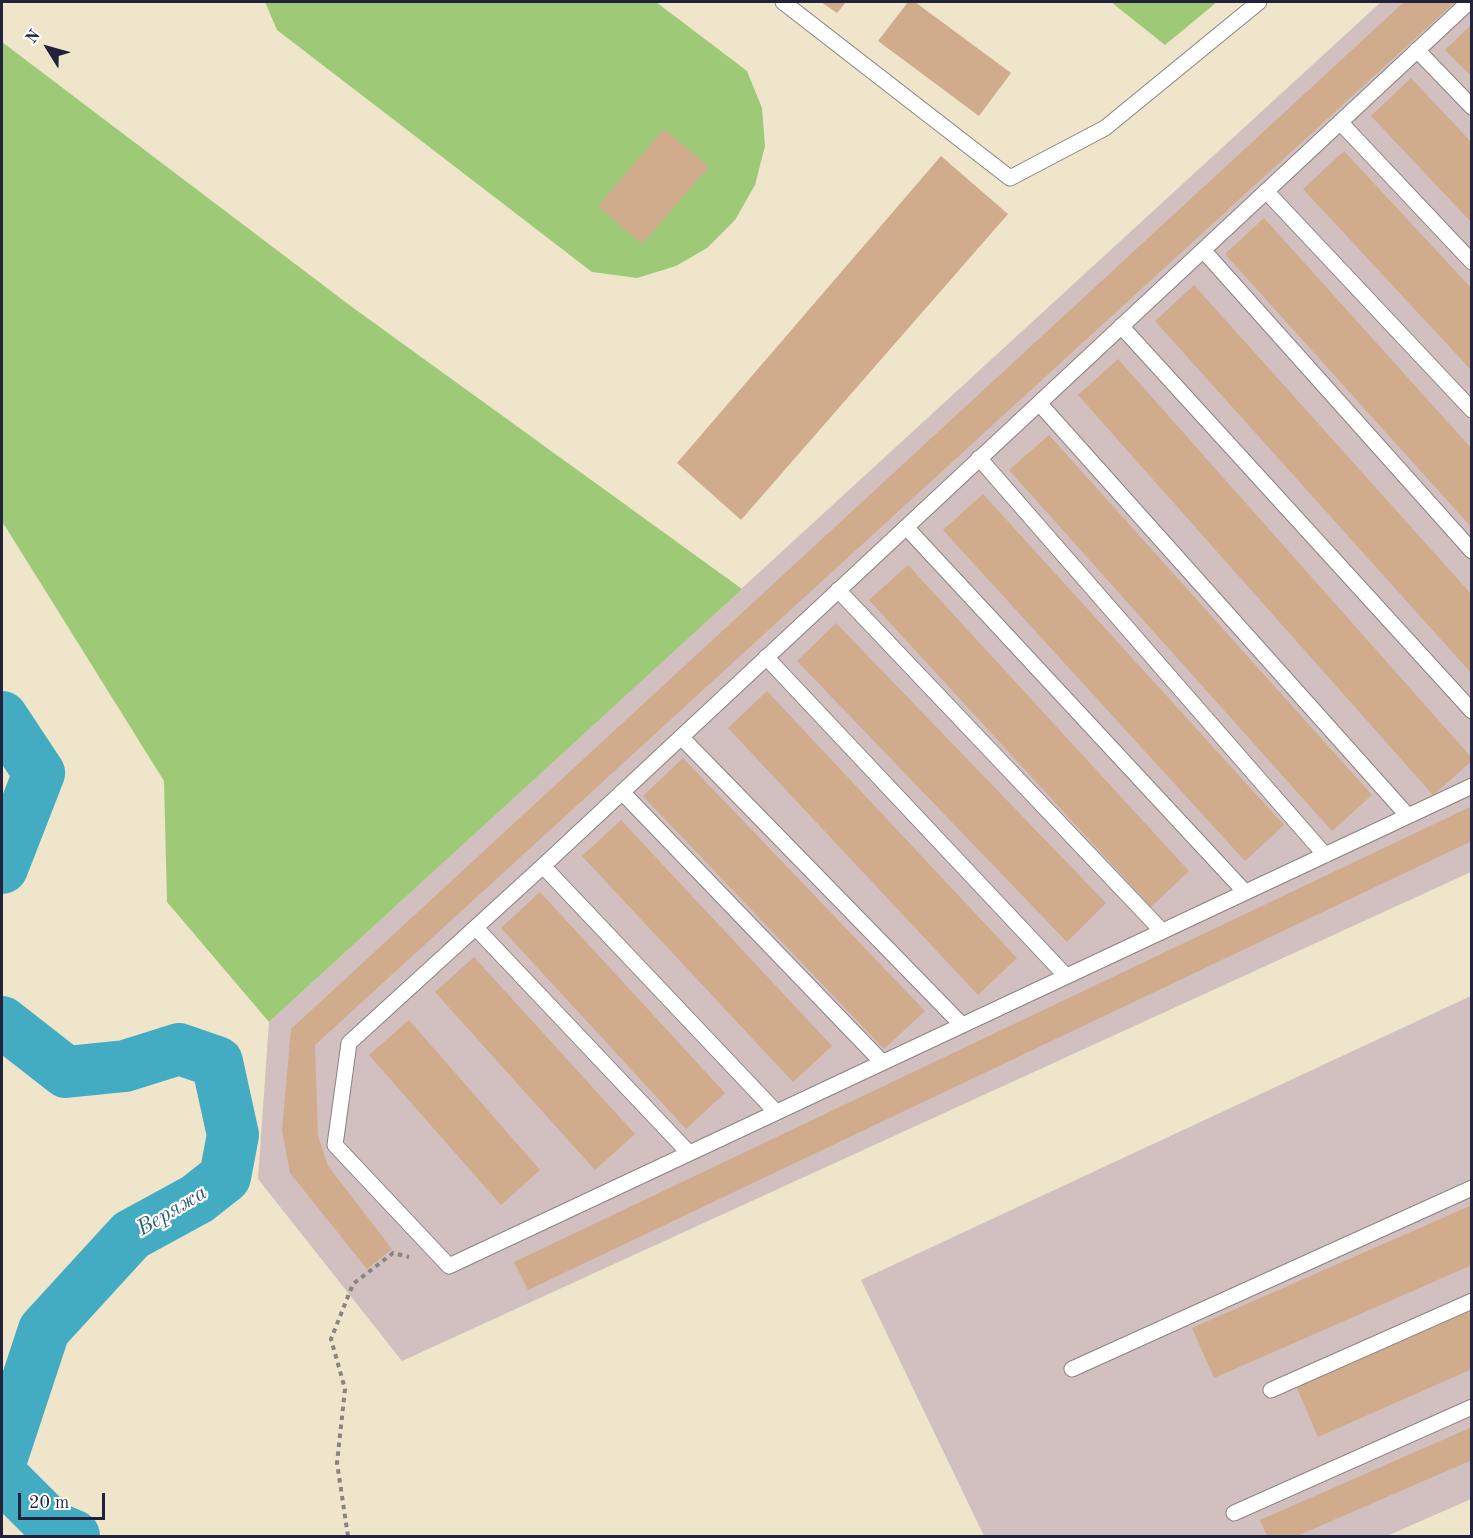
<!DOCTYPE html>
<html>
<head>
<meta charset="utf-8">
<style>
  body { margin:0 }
  #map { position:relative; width:1473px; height:1538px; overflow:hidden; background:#efe5ca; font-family:"Old Standard TT",serif }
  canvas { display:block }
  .frame { position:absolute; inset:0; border:3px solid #22223b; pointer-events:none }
  .north { position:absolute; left:18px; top:18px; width:60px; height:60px; -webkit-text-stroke:4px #fff; paint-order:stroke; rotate:307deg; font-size:16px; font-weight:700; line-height:24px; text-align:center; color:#22223b }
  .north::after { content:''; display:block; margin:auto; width:21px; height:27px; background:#22223b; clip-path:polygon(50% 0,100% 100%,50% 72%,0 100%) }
  .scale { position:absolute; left:18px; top:1493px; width:87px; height:27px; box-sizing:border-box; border:3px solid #22223b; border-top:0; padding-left:8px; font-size:18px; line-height:21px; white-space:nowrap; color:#22223b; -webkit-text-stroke:4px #fff; paint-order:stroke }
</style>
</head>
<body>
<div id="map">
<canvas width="1473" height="1538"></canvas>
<div class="frame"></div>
<div class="north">N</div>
<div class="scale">20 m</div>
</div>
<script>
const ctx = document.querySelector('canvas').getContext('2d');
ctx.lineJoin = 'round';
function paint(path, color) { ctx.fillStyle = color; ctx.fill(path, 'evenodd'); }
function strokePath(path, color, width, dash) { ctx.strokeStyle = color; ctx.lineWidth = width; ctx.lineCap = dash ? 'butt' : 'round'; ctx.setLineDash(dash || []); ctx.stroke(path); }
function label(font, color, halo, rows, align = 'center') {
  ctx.font = font + ' "Old Standard TT",serif'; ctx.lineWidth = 4.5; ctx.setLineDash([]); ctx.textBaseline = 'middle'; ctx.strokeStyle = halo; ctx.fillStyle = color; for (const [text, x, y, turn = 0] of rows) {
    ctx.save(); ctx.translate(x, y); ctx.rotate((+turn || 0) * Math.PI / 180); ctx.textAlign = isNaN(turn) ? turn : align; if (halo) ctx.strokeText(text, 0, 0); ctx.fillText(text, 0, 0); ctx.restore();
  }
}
paint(new Path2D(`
  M 1381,2 L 1471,2 L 1471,872 L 402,1361 L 258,1179 L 269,1022 Z
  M 1471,996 L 1471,1499 L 1387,1536 L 984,1536 L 861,1280 Z`), '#d2bfbf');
paint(new Path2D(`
  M 265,2 L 656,2 L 747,71 L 762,108 L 765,146 L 755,185 L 735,220 L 707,248 L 676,266 L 637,278 L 592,272 L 277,30 Z
  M 1111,2 L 1217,2 L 1165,45 Z
  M 2,42 L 352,307 L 742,589 L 269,1022 L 167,902 L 164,781 L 5,526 L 2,524 Z`), '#9eca77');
strokePath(new Path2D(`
  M 2,717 L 39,773 L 2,868
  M 2,1022 L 66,1072 L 125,1066 L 179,1049 L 217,1062 L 233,1135 L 225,1177 L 197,1199 L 131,1235 L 44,1330 L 2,1457
  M 2,1476 L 53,1527 L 74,1536`), '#43acc3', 52);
paint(new Path2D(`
  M 821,2 L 846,2 L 837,13 Z
  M 908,2 L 915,2 L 1011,73 L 979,116 L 878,41 Z
  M 1404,2 L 1455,2 L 315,1045 L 318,1136 L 328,1166 L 392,1249 L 367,1269 L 290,1173 L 282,1130 L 291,1029 Z
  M 1472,24 L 1472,77 L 1445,50 Z
  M 1411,78 L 1472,143 L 1472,223 L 1371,116 Z
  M 664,129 L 709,167 L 642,244 L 598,206 Z
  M 1344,151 L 1472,289 L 1472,371 L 1303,189 Z
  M 941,156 L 1008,214 L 741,520 L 677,463 Z
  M 1264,218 L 1472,449 L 1472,528 L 1225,254 Z
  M 1194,285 L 1472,595 L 1472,674 L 1155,321 Z
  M 1118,359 L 1472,758 L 1472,761 L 1433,795 L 1078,395 Z
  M 1049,435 L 1372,795 L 1332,831 L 1009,470 Z
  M 983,494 L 1284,825 L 1245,861 L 943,530 Z
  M 908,565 L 1189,871 L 1151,907 L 869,600 Z
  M 836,623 L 1106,903 L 1067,942 L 797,661 Z
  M 767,691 L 1017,958 L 978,995 L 728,728 Z
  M 683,758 L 925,1011 L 884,1049 L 643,796 Z
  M 1472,806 L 1472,841 L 528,1290 L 514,1262 Z
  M 621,820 L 832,1046 L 793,1082 L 582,856 Z
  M 540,892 L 725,1093 L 686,1129 L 501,928 Z
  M 474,957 L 635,1134 L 595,1170 L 435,992 Z
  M 409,1020 L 540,1170 L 501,1205 L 369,1055 Z
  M 1472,1205 L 1472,1265 L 1214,1378 L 1192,1328 Z
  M 1472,1309 L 1472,1369 L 1318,1437 L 1296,1386 Z
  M 1472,1427 L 1472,1460 L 1297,1536 L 1267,1536 L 1260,1520 Z`), '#d1ac8c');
const lane = new Path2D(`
  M 783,2 L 1010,178 L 1105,128 L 1259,2
  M 1469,2 L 543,866 L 349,1043 L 335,1145 L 449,1266 L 1472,786
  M 1417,50 L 1472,107
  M 1340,122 L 1472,262
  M 1266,191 L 1472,410
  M 1203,250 L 1472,551
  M 1121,326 L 1472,711
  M 1039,403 L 1408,816
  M 979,458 L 1325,855
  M 906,527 L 1245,892
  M 838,590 L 1162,931
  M 766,657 L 1066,976
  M 681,737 L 962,1025
  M 622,792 L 882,1062
  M 543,866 L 776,1112
  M 476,928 L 689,1153
  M 1072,1369 L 1472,1188
  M 1271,1390 L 1472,1301
  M 1234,1513 L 1472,1407`);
strokePath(lane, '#888482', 17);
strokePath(new Path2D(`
  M 348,1536 L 337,1463 L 345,1389 L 331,1339 L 353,1284 L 393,1253 L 409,1257`), '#888482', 4, [4.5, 4.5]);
strokePath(lane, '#fff', 15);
label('italic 22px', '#316078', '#fff', [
  ["Веряжа",172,1211,-31]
]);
</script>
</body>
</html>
